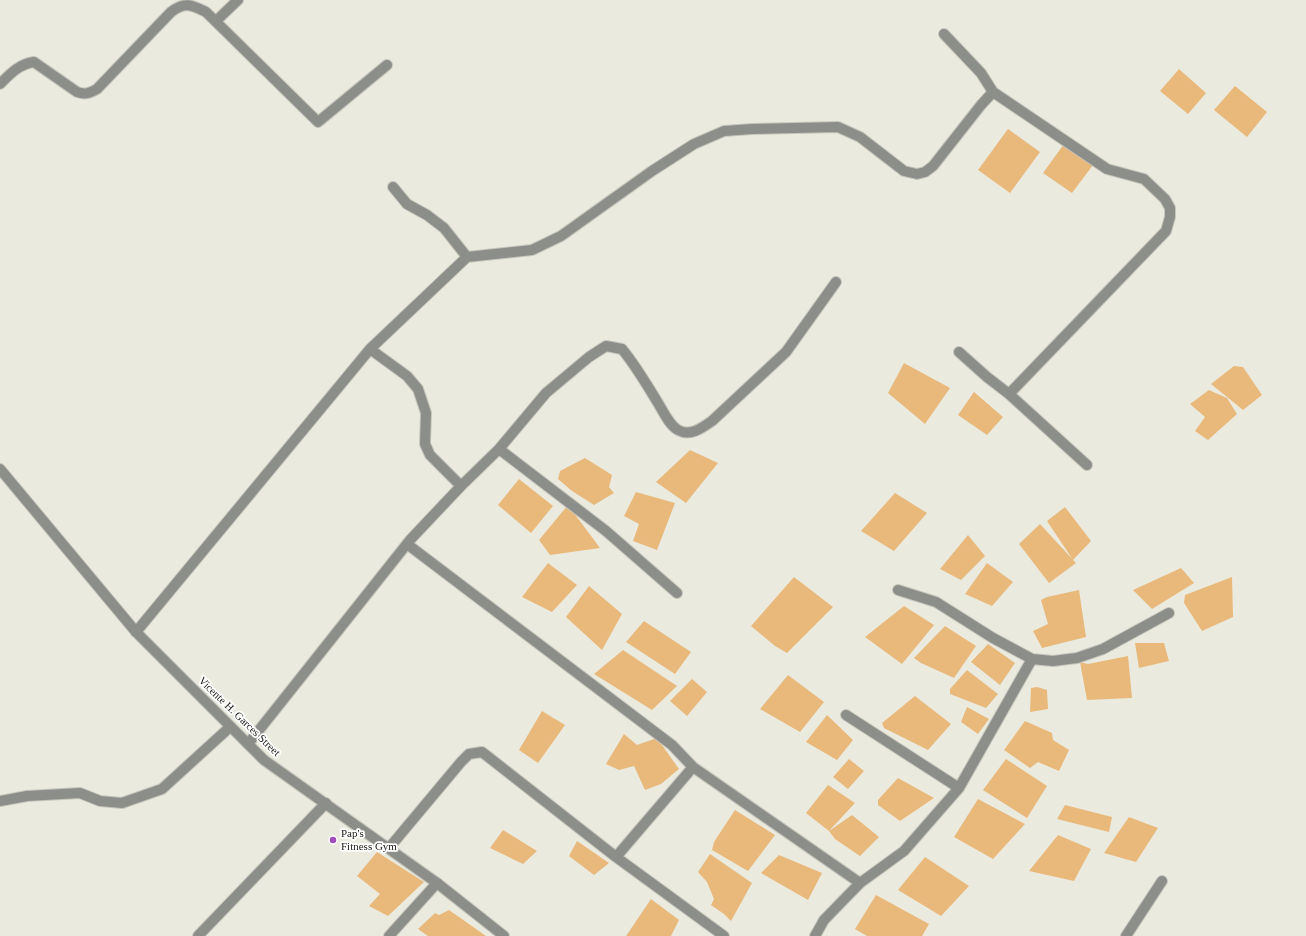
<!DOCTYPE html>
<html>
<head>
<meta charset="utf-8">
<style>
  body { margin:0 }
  canvas { display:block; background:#ebeadf }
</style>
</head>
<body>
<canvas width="1306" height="936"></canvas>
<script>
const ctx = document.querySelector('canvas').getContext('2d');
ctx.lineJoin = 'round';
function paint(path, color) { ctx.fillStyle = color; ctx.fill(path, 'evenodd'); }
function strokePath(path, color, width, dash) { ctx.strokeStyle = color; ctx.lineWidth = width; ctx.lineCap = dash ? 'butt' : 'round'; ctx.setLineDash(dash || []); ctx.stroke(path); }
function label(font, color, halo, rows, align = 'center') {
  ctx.font = font + ' Georgia,serif'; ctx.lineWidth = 3.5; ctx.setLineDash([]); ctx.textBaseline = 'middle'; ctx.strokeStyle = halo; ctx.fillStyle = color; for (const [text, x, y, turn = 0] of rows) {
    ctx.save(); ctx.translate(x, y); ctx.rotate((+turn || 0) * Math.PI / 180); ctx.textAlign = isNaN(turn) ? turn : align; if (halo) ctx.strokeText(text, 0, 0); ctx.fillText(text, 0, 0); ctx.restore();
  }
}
paint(new Path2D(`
  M 1179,69 L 1206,93 L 1188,114 L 1160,91 Z
  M 1235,86 L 1267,112 L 1247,137 L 1214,110 Z
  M 1008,129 L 1040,152 L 1010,193 L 978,170 Z
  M 1064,144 L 1093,165 L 1072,193 L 1043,173 Z
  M 904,363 L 950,388 L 925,424 L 888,393 Z
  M 1234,366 L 1243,367 L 1262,395 L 1243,410 L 1211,384 Z
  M 1209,390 L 1227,398 L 1237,414 L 1208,440 L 1195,431 L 1205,417 L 1190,404 Z
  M 974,392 L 1003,417 L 987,435 L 958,415 Z
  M 690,450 L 718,463 L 686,503 L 656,482 Z
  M 585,458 L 612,475 L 609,487 L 614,493 L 594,505 L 572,491 L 558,479 L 560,471 Z
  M 519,479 L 553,506 L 531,533 L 498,505 Z
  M 636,492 L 675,503 L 657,550 L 633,541 L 639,524 L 624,516 Z
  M 895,493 L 927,513 L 894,551 L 861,531 Z
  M 568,505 L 600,548 L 550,555 L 539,540 Z
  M 1065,507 L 1091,541 L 1073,560 L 1047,521 Z
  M 1040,524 L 1076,563 L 1049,583 L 1019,544 Z
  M 968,535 L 985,556 L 961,580 L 940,569 Z
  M 548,563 L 577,585 L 552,612 L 522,597 Z
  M 987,563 L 1013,582 L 992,606 L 965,594 Z
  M 1181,568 L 1194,583 L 1152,609 L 1133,590 Z
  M 794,577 L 833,607 L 787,653 L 775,646 L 751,626 Z
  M 1232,577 L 1233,617 L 1202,631 L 1184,603 L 1185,595 Z
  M 589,586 L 622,614 L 602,650 L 566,617 Z
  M 1079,590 L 1086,637 L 1042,648 L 1033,631 L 1048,624 L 1041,600 L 1047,597 Z
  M 904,606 L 934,625 L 902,664 L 865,637 Z
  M 644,621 L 691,652 L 675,674 L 626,642 Z
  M 945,626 L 976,646 L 954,678 L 921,663 L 914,658 Z
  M 1135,643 L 1164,643 L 1169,661 L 1139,668 Z
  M 988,644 L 1015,663 L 1000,685 L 971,662 Z
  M 623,650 L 677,686 L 652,710 L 594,674 Z
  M 1128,656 L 1132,698 L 1087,700 L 1080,662 L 1088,664 Z
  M 967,670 L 998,694 L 986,708 L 950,694 L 950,689 Z
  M 788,675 L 824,702 L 800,732 L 760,709 Z
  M 692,679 L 707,692 L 687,716 L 670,701 Z
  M 1037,687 L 1047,690 L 1048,709 L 1030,712 L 1031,688 Z
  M 915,696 L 951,724 L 928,750 L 884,728 L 882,723 Z
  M 967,707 L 989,719 L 978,734 L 961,722 Z
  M 542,711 L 565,725 L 538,763 L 519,750 Z
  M 827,715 L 853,740 L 837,760 L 806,742 Z
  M 1025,721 L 1052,733 L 1053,740 L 1069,750 L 1059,771 L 1038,762 L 1030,768 L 1004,750 Z
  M 624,734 L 637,745 L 657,738 L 679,769 L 661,784 L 645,790 L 634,766 L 619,770 L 606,764 Z
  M 849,759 L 864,771 L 848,789 L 833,777 Z
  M 1006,759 L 1047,786 L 1027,818 L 983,790 Z
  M 898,778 L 934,798 L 900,821 L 878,805 L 878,800 Z
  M 828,785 L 855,803 L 829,831 L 852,815 L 879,837 L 860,856 L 835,839 L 829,831 L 806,813 Z
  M 978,799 L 1025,824 L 993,859 L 954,837 Z
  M 1065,805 L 1112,817 L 1109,832 L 1057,819 Z
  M 735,810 L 775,835 L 748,871 L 712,850 L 714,842 Z
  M 1129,817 L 1158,828 L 1136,862 L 1104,853 Z
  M 503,830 L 537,851 L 523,864 L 490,848 Z
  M 1058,835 L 1091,849 L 1074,881 L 1029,871 Z
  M 577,841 L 609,863 L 594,875 L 569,856 Z
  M 377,852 L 424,882 L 388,916 L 369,906 L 380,894 L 357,876 Z
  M 710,854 L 752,883 L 731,921 L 724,914 L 711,905 L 714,899 L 707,882 L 698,872 Z
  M 779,855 L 822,873 L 808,900 L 761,873 Z
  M 925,857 L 969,886 L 941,916 L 898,890 Z
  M 876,895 L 929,924 L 922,936 L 867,936 L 855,929 Z
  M 651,899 L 679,920 L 671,936 L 626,936 Z
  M 449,910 L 486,936 L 428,936 L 418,929 L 435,913 L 439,915 Z`), '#e9b97b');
const minor = new Path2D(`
  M 216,21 L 238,0
  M 944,34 L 981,73 L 993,92
  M 0,84 C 10,74 19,64 34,62 L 77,92 C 85,95 90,93 97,89 L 171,12 C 185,1 192,5 206,12 L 318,122 L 387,65
  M 393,187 L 407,204 L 427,215 L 444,228 L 467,257
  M 959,352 L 987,377 L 1009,394
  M 499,449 L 606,531 L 677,593
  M 461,486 L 430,455 L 425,444 L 426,413 L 418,389 L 407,376 L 370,349 L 467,257 L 532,250 L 561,236 L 652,171 L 694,144 L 724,131 L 752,129 L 838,127 L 860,137 L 904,171 L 917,174 L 925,172 L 933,166 L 981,105 L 993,92 L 1107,169 L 1144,179 L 1165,199 L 1170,208 L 1170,217 L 1166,231 L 1009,394 L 1087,465
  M 407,544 L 672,745 L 693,767 L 860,883
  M 898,590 L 936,602 L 993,638 L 1032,659 L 1053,661 L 1077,658 L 1103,649 L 1169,613
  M 136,632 L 370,349
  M 846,715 L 959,788
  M 248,744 L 410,540 L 461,486 L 499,449 L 546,393 L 589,357 L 606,346 L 622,349 C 636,366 647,385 658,403 C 663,411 669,425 678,430 C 690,437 702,428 712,421 L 786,352 L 836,282
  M 0,801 L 27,796 L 80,793 L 100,801 L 122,803 L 162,789 L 230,727
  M 389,848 L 461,762 L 469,754 L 482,752 L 616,857 L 724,936
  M 616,857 L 693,767
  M 198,936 L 326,803
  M 389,936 L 437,883
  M 815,936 L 824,920 L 860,883 L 904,851 L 959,788 L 1032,659
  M 1126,936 L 1162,881`);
const tertiary = new Path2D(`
  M 0,469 L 136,632 L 264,760 L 437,883 L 504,936`);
strokePath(minor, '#c7c6bc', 12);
strokePath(tertiary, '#c7c6bc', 12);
strokePath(minor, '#8c8e8a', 10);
strokePath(tertiary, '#8c8e8a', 10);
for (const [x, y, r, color] of [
  [333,840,4,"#a04cbb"]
]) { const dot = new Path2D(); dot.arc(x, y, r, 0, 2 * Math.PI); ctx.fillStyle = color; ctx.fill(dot); strokePath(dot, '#fff', 1.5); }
label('11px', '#21211d', '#fff', [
  ["Vicente H. Garces Street",239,717,44]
]);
label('11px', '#21211d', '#fff', [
  ["Pap's",341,834],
  ["Fitness Gym",341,847]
], 'left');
</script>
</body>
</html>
